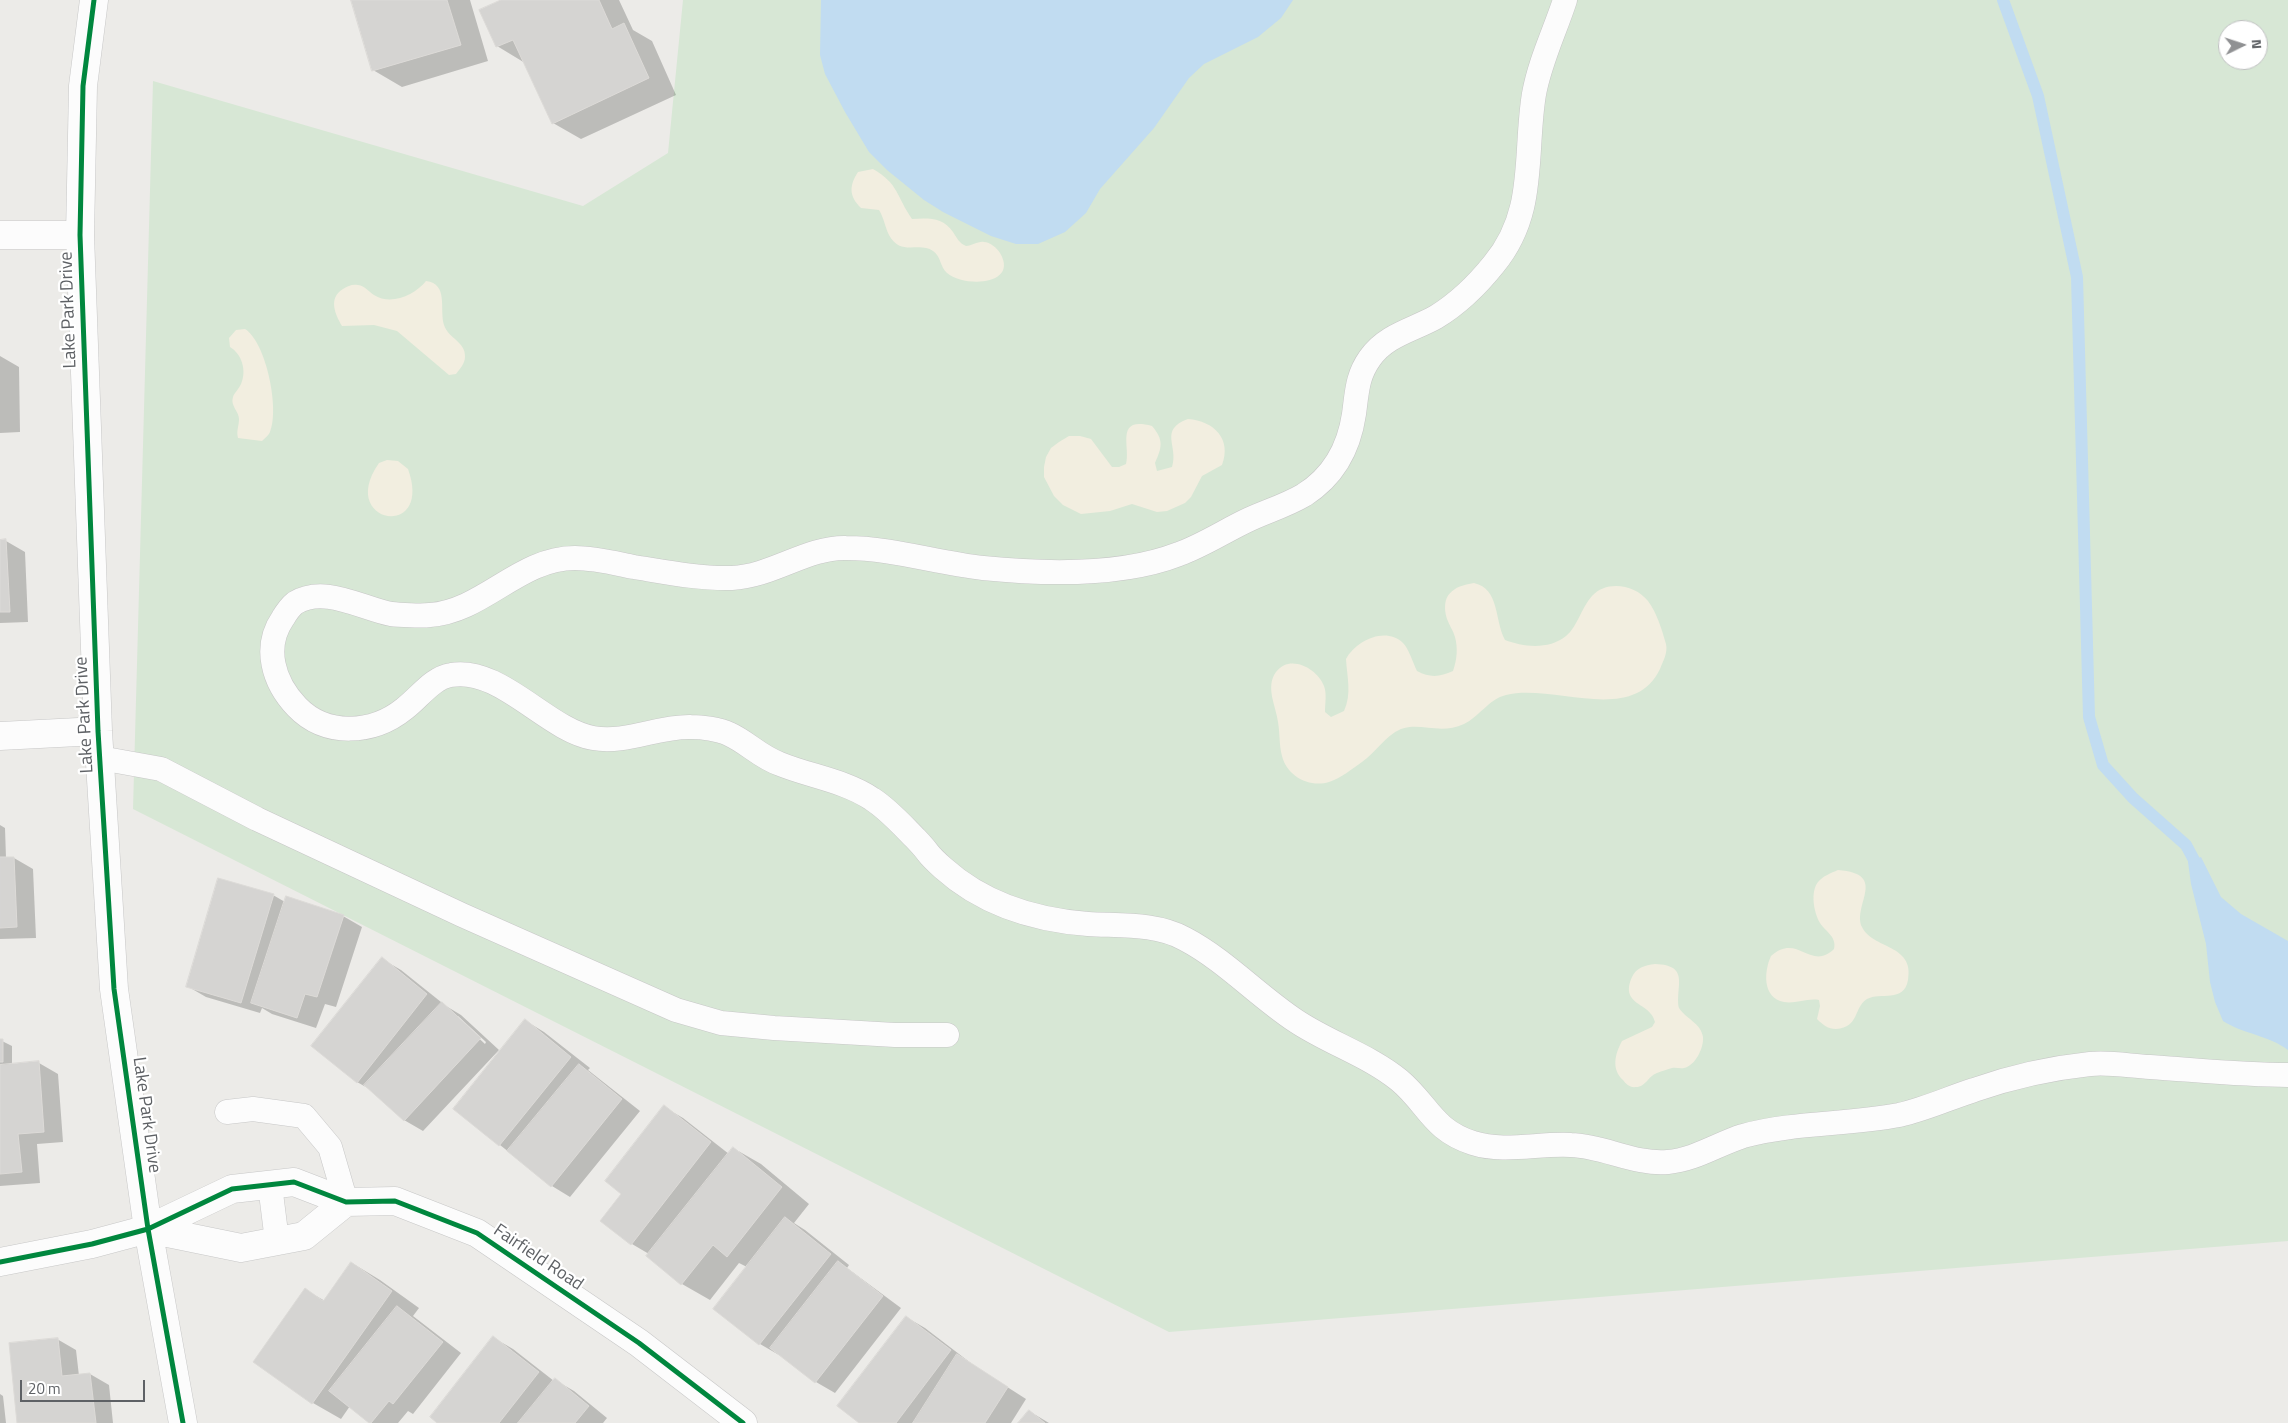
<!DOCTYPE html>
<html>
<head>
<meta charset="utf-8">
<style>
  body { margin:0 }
  #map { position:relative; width:2288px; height:1423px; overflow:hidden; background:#ecebe8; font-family:"Titillium Web",sans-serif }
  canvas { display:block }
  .north { position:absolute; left:2218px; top:20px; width:50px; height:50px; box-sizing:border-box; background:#fff; border:1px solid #bfc0c1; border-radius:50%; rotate:86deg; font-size:14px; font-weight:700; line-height:20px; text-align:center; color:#5e6165 }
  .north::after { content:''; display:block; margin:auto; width:18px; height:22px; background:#909193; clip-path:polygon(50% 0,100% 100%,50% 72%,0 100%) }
  .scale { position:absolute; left:20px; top:1380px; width:125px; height:22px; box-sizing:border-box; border:2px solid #5e6165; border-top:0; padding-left:6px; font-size:15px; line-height:18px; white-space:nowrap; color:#5e6165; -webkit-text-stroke:4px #fff; paint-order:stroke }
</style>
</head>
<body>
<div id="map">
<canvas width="2288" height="1423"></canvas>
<div class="north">N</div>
<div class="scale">20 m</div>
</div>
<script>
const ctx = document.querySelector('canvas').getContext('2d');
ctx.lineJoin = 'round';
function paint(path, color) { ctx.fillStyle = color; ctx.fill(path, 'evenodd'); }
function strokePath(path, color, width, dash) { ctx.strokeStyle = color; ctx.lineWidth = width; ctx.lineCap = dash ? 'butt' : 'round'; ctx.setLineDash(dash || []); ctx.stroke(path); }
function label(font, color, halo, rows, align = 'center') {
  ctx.font = font + ' "Titillium Web",sans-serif'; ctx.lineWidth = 4.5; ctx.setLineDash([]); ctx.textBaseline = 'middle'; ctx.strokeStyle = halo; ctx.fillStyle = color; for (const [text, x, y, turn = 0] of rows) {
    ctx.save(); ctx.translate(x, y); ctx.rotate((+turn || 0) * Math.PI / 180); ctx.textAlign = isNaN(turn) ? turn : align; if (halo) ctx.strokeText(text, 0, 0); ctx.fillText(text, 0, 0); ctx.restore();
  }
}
paint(new Path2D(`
  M 683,0 L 2288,0 L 2288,1241 L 1169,1332 L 133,809 L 153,81 L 583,206 L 668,153 ZM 2228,30 L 2258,30 L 2258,60 L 2228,60 Z`), '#d7e7d5');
paint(new Path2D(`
  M 873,169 C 899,184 896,196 912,219 C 928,218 943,217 953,232 C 957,238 959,243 966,246 C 972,246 978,241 984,242 C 990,242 997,248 1000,253 C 1019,285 965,288 947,273 C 940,267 941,256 933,251 C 919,241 901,257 889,235 C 885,227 884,218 879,210 L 861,208 C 849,196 849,186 858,172 Z
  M 426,281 C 449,284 439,309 444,325 C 448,338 466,342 465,357 C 465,363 460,369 456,374 L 449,375 L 397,331 L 374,325 L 342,326 C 335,314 328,298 343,289 C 348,286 352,284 358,285 C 365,286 369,292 374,295 C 391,306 415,295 426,281 Z
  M 245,329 C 266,342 280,409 270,432 C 269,435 265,438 262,441 L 238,438 C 236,431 239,426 239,419 C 239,411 230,406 233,397 C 234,393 239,389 241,384 C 247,371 242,354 230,347 L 229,338 L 236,330 Z
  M 1188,419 C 1214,421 1232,439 1222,465 L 1202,476 L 1191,497 L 1185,503 L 1167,511 L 1157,512 L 1132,504 L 1110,511 L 1081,514 L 1063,505 L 1054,496 L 1044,477 L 1044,467 L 1046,457 L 1051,448 L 1059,442 L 1069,436 L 1080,436 L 1091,439 L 1112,467 L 1119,467 L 1126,464 C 1131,447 1114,416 1152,426 C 1164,440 1162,447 1155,463 L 1157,471 L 1172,467 C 1179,446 1158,430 1188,419 Z
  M 387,460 L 398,461 L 408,469 C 434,541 336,524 379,463 Z
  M 1474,583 C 1500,589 1494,619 1505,640 C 1523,647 1549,650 1566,636 C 1578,626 1581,608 1592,596 C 1606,580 1635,584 1648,601 C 1657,613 1662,630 1666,644 C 1668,653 1663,661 1660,669 C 1633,726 1553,683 1506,695 C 1489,699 1479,717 1464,724 C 1440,735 1421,722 1401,729 C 1386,735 1375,753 1362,762 C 1352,769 1341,778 1329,782 C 1309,788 1287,776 1282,756 C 1279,745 1280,733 1278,722 C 1276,706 1265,687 1276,672 C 1290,653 1318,669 1324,686 C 1327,694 1325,703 1325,712 L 1331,717 L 1344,711 C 1352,694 1347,677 1346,659 C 1356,641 1385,626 1403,643 C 1409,649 1413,663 1417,671 C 1430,678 1440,677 1453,671 C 1457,660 1458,648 1455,637 C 1453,630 1449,625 1447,619 C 1440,595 1453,586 1474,583 Z
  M 1838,870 C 1889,874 1852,905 1862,927 C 1872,949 1915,944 1908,980 C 1904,1003 1880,992 1867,999 C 1853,1008 1860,1027 1836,1029 C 1828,1029 1823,1025 1817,1019 L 1820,1006 L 1819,1000 C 1807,998 1795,1004 1784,1002 C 1762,998 1764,971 1771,956 C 1798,932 1810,972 1834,949 C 1837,937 1826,932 1820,923 C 1814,913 1810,892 1818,882 C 1823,876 1831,873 1838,870 Z
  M 1655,964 C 1691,965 1675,987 1679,1008 C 1686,1019 1701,1023 1703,1037 C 1704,1048 1695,1066 1684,1068 C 1680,1069 1676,1067 1672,1068 C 1668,1069 1662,1071 1657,1073 C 1648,1076 1646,1087 1636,1087 C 1630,1088 1626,1084 1623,1080 C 1611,1069 1615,1054 1622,1041 L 1652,1027 L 1655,1022 C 1651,1002 1619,1006 1632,977 C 1636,968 1645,965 1655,964 Z`), '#f2eee0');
paint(new Path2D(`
  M 821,0 L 1293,0 L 1281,18 L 1258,37 L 1204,64 L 1189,78 L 1154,128 L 1100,189 L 1086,213 L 1065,232 L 1038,244 L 1016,244 L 991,236 L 943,212 L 924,200 L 887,170 L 869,152 L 845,112 L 825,74 L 820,55 Z
  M 2201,857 L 2221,897 L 2241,914 L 2288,941 L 2288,1050 C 2268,1035 2243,1034 2223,1021 L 2215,1002 L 2210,982 L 2206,944 L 2191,884 L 2188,862 Z`), '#c1dcf1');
paint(new Path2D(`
  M 352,0 L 470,0 L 488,61 L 402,87 L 373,70 Z
  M 504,0 L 619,0 L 633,30 L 652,41 L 676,95 L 581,139 L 553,123 L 525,63 L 497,46 Z
  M 0,356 L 19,367 L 20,432 L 0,433 Z
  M 0,541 L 6,541 L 25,552 L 28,622 L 0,623 Z
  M 0,825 L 5,828 L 6,858 L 14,858 L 33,869 L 36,938 L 0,939 Z
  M 273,895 L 285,902 L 343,916 L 362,927 L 336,1007 L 325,1004 L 316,1028 L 272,1014 L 262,1008 L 260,1013 L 206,997 L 187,986 Z
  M 382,959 L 401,970 L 446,1006 L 461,1015 L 499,1050 L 423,1131 L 404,1120 L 373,1091 L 357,1082 ZM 458,1016 L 486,1042 L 485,1044 L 456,1017 Z
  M 526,1021 L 544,1032 L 590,1068 L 588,1070 L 640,1111 L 570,1197 L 552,1186 L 500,1145 Z
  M 0,1040 L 12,1046 L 12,1065 L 39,1063 L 58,1074 L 63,1142 L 37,1144 L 40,1183 L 0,1186 Z
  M 664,1107 L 683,1118 L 729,1154 L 733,1148 L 761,1164 L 809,1204 L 794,1223 L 805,1230 L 849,1265 L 847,1268 L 901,1308 L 835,1393 L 816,1382 L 780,1354 L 779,1355 L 760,1344 L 715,1309 L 747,1267 L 739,1263 L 710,1300 L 682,1284 L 647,1256 L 649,1254 L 632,1244 L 623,1194 Z
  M 352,1263 L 380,1280 L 419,1308 L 413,1316 L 461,1353 L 413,1414 L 408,1411 L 398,1423 L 371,1423 L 350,1406 L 341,1419 L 313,1403 L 306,1290 L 325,1301 Z
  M 906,1317 L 925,1328 L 976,1367 L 1026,1399 L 1011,1423 L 861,1423 Z
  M 494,1338 L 513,1349 L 554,1381 L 555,1380 L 574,1391 L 607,1418 L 603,1423 L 439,1423 Z
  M 57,1339 L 76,1350 L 79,1376 L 90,1374 L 109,1385 L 113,1423 L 18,1423 Z
  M 0,1394 L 3,1396 L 6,1423 L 0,1423 Z
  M 1029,1411 L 1049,1423 L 1019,1423 Z`), '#0003');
strokePath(new Path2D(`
  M 2003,0 L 2038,96 L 2077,277 L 2089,717 L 2103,765 L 2133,798 L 2186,845 L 2194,860`), '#c1dcf1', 12);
const building = new Path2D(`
  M 351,0 L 447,0 L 461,45 L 372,71 Z
  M 501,0 L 599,0 L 612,29 L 624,23 L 649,78 L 552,124 L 513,40 L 496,47 L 479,10 Z
  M 6,539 L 10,612 L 0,612 L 0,540 Z
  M 0,857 L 14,857 L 17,927 L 0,928 Z
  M 218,878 L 274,894 L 241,1003 L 186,987 Z
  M 286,896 L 344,915 L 317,997 L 305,994 L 297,1018 L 251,1003 Z
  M 382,957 L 427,994 L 357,1083 L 311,1046 Z
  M 442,1002 L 481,1038 L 404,1121 L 364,1085 Z
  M 525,1019 L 571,1057 L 499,1146 L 453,1109 Z
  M 0,1039 L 3,1039 L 3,1062 L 0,1062 Z
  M 39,1061 L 44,1132 L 18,1134 L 22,1172 L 0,1174 L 0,1065 Z
  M 579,1064 L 622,1099 L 551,1187 L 507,1151 Z
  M 664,1105 L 711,1142 L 631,1245 L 600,1221 L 621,1194 L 605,1181 Z
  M 733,1147 L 782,1187 L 727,1257 L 713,1245 L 681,1285 L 646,1256 Z
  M 785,1217 L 831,1254 L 759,1345 L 713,1309 Z
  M 838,1261 L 883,1296 L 815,1383 L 770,1348 Z
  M 351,1262 L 392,1291 L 312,1404 L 253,1362 L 305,1288 L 323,1301 Z
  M 397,1306 L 443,1342 L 393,1404 L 389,1401 L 371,1423 L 369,1423 L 329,1391 Z
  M 906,1316 L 951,1350 L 896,1423 L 859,1423 L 837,1406 Z
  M 493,1336 L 539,1372 L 499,1423 L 437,1423 L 430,1417 Z
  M 58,1338 L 62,1376 L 90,1373 L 96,1423 L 17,1423 L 9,1343 Z
  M 957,1354 L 1008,1387 L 985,1423 L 913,1423 Z
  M 555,1378 L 589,1406 L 575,1423 L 518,1423 Z
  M 1029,1410 L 1045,1423 L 1018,1423 Z`);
paint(building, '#d5d4d2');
strokePath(building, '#dcdad7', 1);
const service = new Path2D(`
  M 1565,0 C 1555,31 1540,61 1534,94 C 1524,155 1537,212 1494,264 C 1478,284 1459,303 1436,317 C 1413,330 1386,335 1370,358 C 1357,376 1357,392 1354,414 C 1349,448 1334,476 1304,495 C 1287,505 1268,511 1250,519 C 1226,530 1204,545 1179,554 C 1123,576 1043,574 983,568 C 937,563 892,548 846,548 C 807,547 773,576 732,578 C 700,579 665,572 634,567 C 614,563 595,558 575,558 C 519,558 484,611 430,615 C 422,616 399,615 391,614 C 361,608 324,585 295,603 C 290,607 286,613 283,618 C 263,647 273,682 297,707 C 326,737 373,734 404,709 C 420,697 432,678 451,675 C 500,666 547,730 593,738 C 626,744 658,726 691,727 C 701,727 719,729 729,734 C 747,742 760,757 780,764 C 809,776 846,781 872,799 C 888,809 903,826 916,839 C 934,858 923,850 943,868 C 983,904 1035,920 1088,924 C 1120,926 1156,923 1185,939 C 1225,960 1258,996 1296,1021 C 1329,1043 1368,1055 1399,1080 C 1428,1104 1432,1130 1473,1143 C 1504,1153 1539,1143 1571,1145 C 1604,1146 1635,1165 1668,1162 C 1694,1160 1718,1144 1743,1136 C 1794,1122 1848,1125 1899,1115 C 1926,1109 1949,1098 1974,1090 C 2011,1077 2052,1068 2090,1064 C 2110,1062 2130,1066 2150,1067 C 2196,1070 2242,1075 2288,1075
  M 100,758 L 161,769 L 257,819 L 462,915 L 676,1010 L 721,1023 L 774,1028 L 895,1035 L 947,1035
  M 227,1112 L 253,1109 L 304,1116 L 330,1147 L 346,1202
  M 270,1185 L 277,1241`);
const minor = new Path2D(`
  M 94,0 L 83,86 L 80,235 L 98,731 L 114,989 L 148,1229 L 183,1423
  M 0,235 L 80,235
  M 0,736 L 98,731
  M 148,1229 L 241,1248 L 304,1236 L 346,1202
  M 0,1262 L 92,1244 L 148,1229 L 232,1189 L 294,1182 L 346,1202 L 395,1201 L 477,1233 L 639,1343 L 743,1423`);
strokePath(service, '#c7c7c7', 25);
strokePath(minor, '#c7c7c7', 29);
strokePath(service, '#fcfcfc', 24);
strokePath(minor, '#fcfcfc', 28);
strokePath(new Path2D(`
  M 94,0 L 83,86 L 80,235 L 98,731 L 114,989 L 148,1229 L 183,1423
  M 0,1262 L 92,1244 L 148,1229 L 232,1189 L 294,1182 L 346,1202 L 395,1201 L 477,1233 L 639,1343 L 743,1423`), '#00873e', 5);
label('18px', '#5e6165', '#fff', [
  ["Lake Park Drive",69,310,-92],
  ["Lake Park Drive",85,715,-93],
  ["Lake Park Drive",146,1115,82],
  ["Fairfield Road",538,1258,34]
]);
</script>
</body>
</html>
